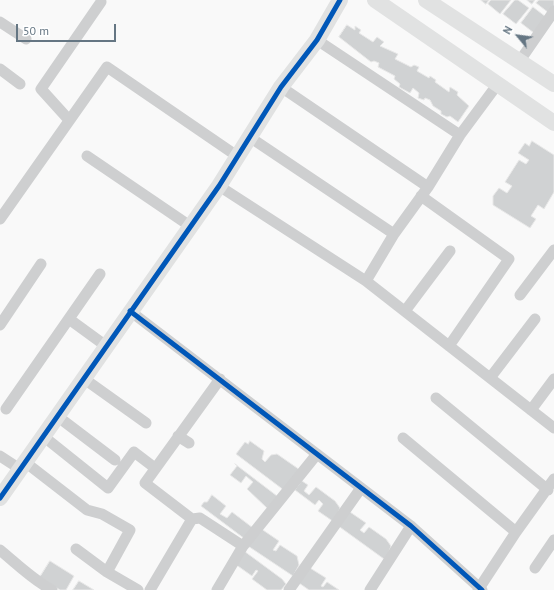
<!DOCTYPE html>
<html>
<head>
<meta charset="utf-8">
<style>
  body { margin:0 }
  #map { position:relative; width:554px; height:590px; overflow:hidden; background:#f9f9f9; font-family:"PT Sans",sans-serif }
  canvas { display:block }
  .north { position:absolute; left:498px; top:16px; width:40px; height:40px; -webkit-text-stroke:3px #fff; paint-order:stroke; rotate:299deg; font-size:11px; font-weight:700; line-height:16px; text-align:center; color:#657683 }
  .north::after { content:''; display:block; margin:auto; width:14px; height:18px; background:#657683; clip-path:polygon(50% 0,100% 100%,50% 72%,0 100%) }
  .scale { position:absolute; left:16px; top:24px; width:100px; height:18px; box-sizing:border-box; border:2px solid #657683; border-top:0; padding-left:5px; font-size:12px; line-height:14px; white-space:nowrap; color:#657683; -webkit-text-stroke:3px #fff; paint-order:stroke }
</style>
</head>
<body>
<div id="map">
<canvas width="554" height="590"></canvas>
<div class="north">N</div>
<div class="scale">50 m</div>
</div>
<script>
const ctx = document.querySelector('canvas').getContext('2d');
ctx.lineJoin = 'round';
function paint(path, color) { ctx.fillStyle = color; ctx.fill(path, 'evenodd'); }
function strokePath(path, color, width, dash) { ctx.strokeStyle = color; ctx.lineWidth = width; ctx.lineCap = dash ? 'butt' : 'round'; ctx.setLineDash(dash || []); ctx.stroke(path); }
const building = new Path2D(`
  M 481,0 L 489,0 L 486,4 Z
  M 491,0 L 511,0 L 500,14 L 488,4 Z
  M 515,0 L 518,0 L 529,8 L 516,24 L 503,14 Z
  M 527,0 L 535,0 L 532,4 Z
  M 539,0 L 554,0 L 554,6 L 549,13 L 536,3 Z
  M 533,7 L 546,17 L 534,33 L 521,23 Z
  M 347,25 L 355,30 L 355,26 L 361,30 L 359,33 L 373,42 L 377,37 L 384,42 L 380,46 L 398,54 L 395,59 L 411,67 L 414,65 L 419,67 L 417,71 L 429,78 L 430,76 L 436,80 L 435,82 L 449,92 L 450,87 L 458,92 L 457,95 L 469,106 L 458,122 L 450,116 L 447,117 L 441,114 L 441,111 L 433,106 L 430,100 L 425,98 L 424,100 L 418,98 L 419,93 L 413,88 L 410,93 L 399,87 L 400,84 L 394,79 L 395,76 L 378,67 L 379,63 L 374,61 L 371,62 L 339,37 Z
  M 532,141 L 554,155 L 554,192 L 544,209 L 538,205 L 531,216 L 536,219 L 530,228 L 493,205 L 493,196 L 499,188 L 507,193 L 512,186 L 505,182 L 519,160 L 526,164 L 529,160 L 518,153 L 525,143 L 529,146 Z
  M 250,441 L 264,451 L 262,459 L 265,462 L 271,455 L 277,454 L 300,470 L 285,491 L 236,454 L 245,442 L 248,444 Z
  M 235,464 L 277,496 L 268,509 L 247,489 L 253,482 L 246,476 L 241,483 L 230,475 L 237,466 Z
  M 302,481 L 308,485 L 304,491 L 309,495 L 316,487 L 335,501 L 340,508 L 334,522 L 318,511 L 323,504 L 319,500 L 315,505 L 295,490 Z
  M 212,495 L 226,506 L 220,514 L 227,518 L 232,512 L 253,528 L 245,539 L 201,506 L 204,502 L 207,502 Z
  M 350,512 L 366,523 L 360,530 L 364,533 L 369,527 L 386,539 L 391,546 L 387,557 L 384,559 L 337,525 Z
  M 260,528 L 279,541 L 273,550 L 276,551 L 280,545 L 297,556 L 299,565 L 293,576 L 248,546 Z
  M 244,551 L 282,579 L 286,584 L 281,590 L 267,590 L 252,579 L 258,571 L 256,570 L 252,576 L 235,564 Z
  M 50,561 L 74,576 L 66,590 L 60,590 L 40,577 Z
  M 310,568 L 326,578 L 321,586 L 323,587 L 327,582 L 339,590 L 309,590 L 299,583 Z
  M 79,581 L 94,590 L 73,590 Z`);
paint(building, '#d0d2d3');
strokePath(building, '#e8e8e8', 1);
strokePath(new Path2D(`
  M 0,22 L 26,39
  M 317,40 L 460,135
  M 519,62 L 554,11
  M 0,69 L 20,84
  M 281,87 L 428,187
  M 69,120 L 41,89 L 101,2
  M 248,136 L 394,234
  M 87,156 L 190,226
  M 219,186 L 366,281 L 554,428
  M 421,196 L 509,259 L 449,346
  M 0,219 L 107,67 L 237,156
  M 366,281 L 394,234 L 428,187 L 460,135 L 497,85
  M 520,295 L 554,250
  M 130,311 L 411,526 L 482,590
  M 405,311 L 450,251
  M 69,319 L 106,346
  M 0,325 L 41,264
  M 83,378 L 146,423
  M 490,378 L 535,319
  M 220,379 L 145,483 L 192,519 L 200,518 L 243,546
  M 436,398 L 548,490
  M 6,409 L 100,274
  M 531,410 L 554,379
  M 57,416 L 115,460
  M 43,436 L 108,488 L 134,452 L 155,468
  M 178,436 L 189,443
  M 403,438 L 516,532
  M 0,456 L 20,469
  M 25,462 L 87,510 L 102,514 L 130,530 L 107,572
  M 76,549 L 107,572 L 138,590
  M 0,550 C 17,564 33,580 52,590
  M 535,568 L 554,540
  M 150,590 L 192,519
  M 217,590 L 243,546 L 317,454
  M 289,590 L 361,488
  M 370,590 L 411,526
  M 478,590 L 516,532 L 554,479`), '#cecfd0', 11);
strokePath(new Path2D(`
  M 375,0 L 554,123
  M 426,0 L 554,84
  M 0,498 L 219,186 L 281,87 L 317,40 L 340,0`), '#e1e2e2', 16);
strokePath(new Path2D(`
  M 130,311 L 411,526 L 482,590
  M 0,498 L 219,186 L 281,87 L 317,40 L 340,0`), '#0057b8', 5);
</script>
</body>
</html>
